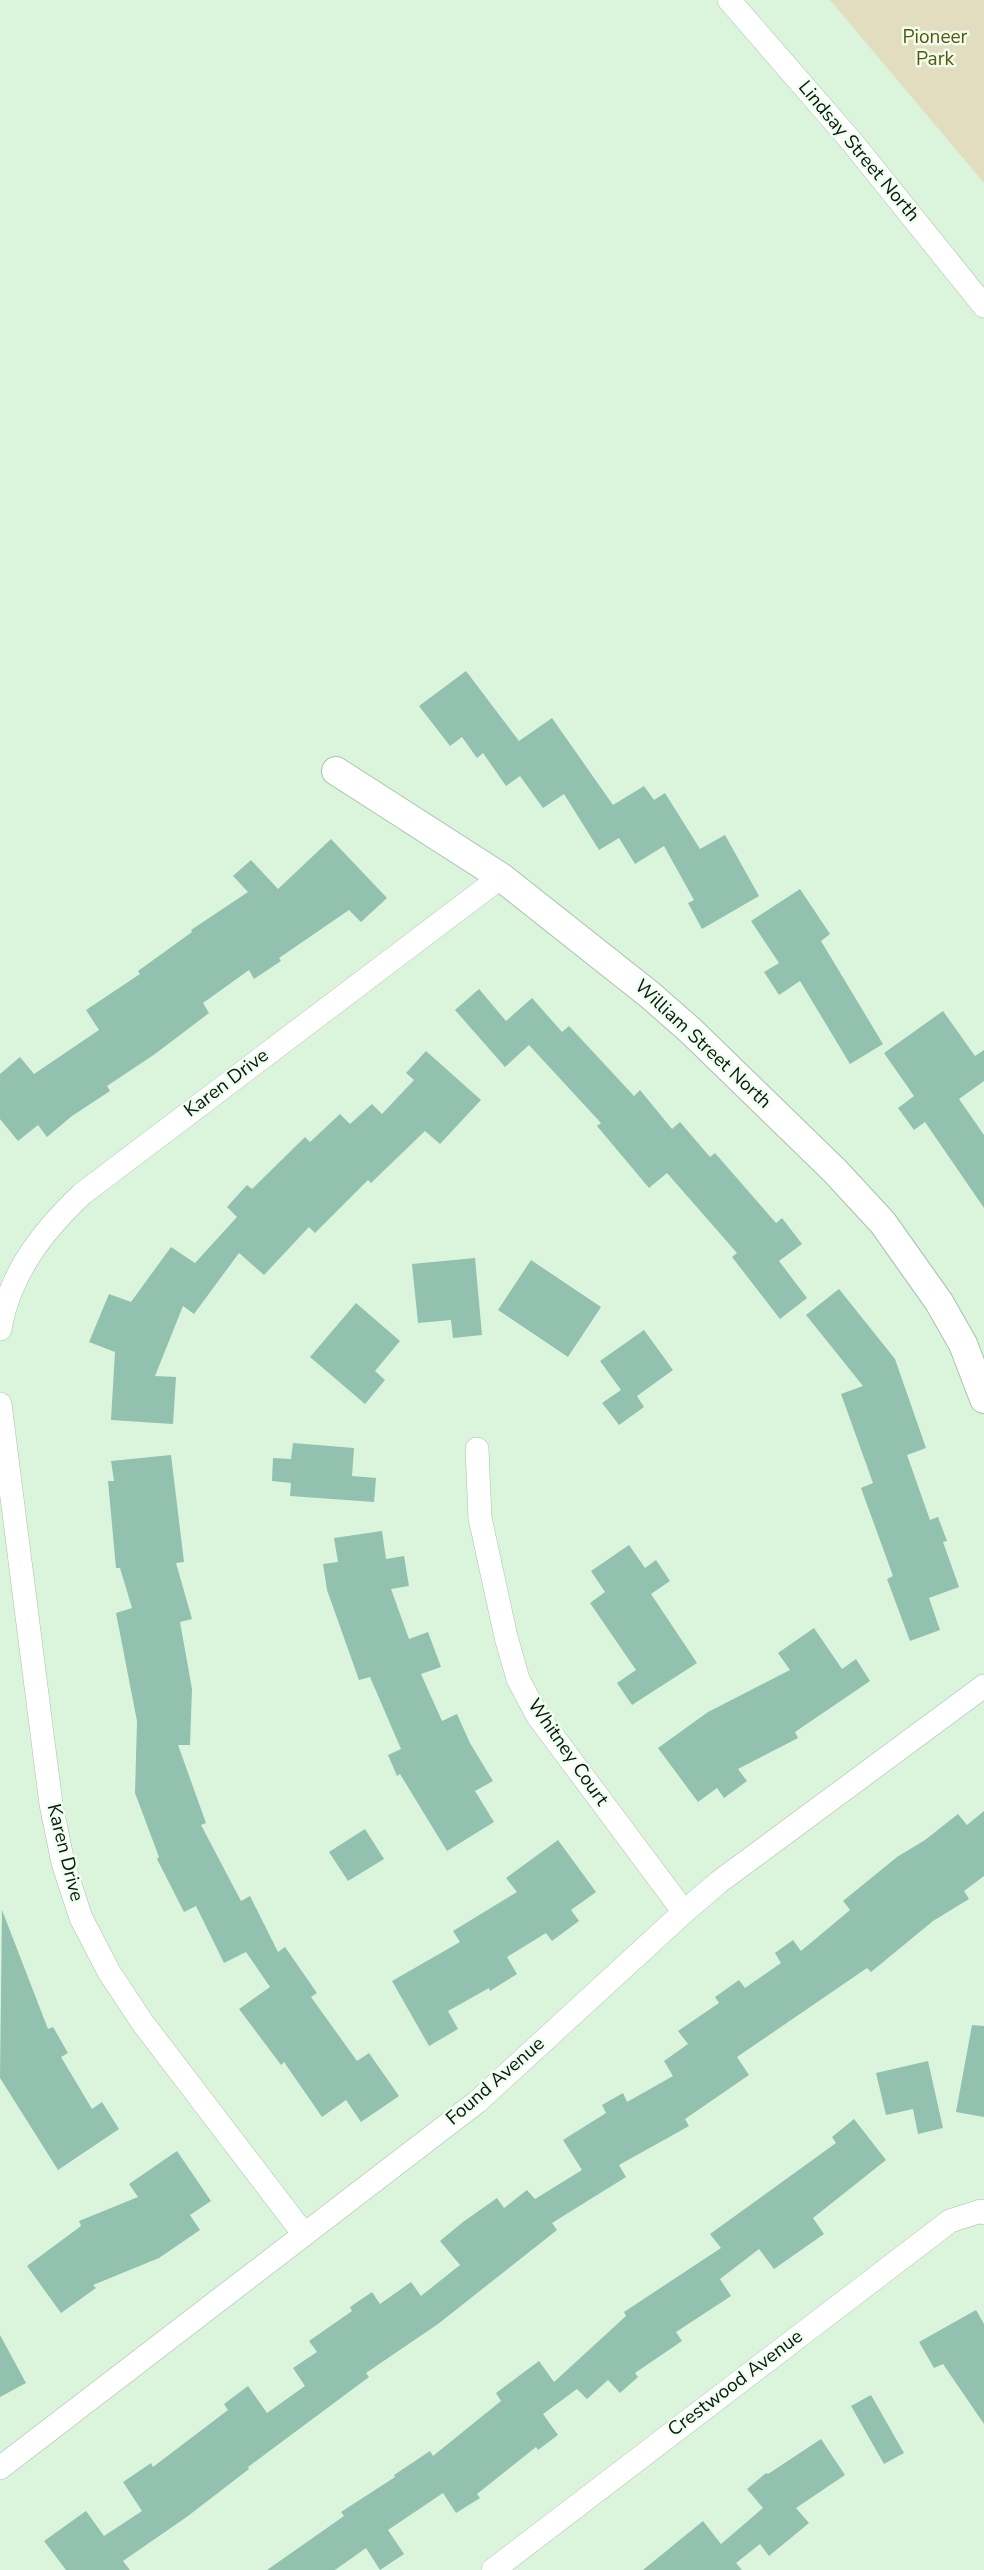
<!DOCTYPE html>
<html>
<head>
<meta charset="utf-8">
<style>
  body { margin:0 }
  canvas { display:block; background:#daf5db }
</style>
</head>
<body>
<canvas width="984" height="2570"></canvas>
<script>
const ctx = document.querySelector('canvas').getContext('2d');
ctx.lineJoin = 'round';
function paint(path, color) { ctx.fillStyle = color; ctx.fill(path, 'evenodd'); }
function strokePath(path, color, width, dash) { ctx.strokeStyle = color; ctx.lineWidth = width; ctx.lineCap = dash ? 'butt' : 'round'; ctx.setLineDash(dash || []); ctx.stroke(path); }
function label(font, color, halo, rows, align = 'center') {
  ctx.font = font + ' "Nunito Sans",sans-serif'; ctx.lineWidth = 5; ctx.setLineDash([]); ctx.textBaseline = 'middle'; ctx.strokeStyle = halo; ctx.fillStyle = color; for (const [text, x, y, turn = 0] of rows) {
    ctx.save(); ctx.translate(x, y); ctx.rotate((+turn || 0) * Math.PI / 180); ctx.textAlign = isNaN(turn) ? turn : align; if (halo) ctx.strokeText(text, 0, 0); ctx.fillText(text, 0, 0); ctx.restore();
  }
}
paint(new Path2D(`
  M 830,0 L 984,0 L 984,183 Z`), '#e3ddc0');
paint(new Path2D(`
  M 466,671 L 519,741 L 552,718 L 613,805 L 644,786 L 654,800 L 665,793 L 700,849 L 725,835 L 759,896 L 702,929 L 688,903 L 694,900 L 664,846 L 635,864 L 619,838 L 599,850 L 564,794 L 543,808 L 520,776 L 506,786 L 483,753 L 477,758 L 462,737 L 450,746 L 419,706 Z
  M 331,839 L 387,898 L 361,922 L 349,910 L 279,958 L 281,961 L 254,979 L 249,970 L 203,1003 L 209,1013 L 155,1054 L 107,1086 L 110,1091 L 72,1116 L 47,1137 L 38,1125 L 18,1141 L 0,1119 L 0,1074 L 20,1057 L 34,1074 L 99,1030 L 86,1010 L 140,974 L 138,971 L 192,932 L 191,930 L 248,892 L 233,876 L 251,860 L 278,889 Z
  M 800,889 L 830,934 L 821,941 L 883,1044 L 850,1064 L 800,981 L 779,995 L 764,972 L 779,963 L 751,921 Z
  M 479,989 L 506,1021 L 532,998 L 562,1032 L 569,1026 L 634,1096 L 640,1090 L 672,1129 L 680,1122 L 710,1157 L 715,1153 L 776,1223 L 782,1218 L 802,1244 L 779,1261 L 807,1298 L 780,1319 L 732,1257 L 737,1253 L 667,1173 L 649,1188 L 597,1126 L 601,1123 L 529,1045 L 505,1067 L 455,1010 Z
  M 943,1011 L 975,1056 L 984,1050 L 984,1081 L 959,1099 L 984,1135 L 984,1208 L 925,1122 L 914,1130 L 898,1108 L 914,1096 L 884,1053 Z
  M 426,1051 L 481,1100 L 440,1144 L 425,1131 L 371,1183 L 368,1180 L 315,1233 L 309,1227 L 264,1275 L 239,1253 L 194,1314 L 183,1306 L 155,1376 L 176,1377 L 173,1424 L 111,1420 L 115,1352 L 89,1342 L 109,1294 L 131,1302 L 171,1247 L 195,1263 L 237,1217 L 227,1207 L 247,1185 L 252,1189 L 305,1137 L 310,1142 L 340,1114 L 350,1124 L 372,1104 L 382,1114 L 414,1080 L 406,1073 Z
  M 475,1258 L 482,1335 L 453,1338 L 451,1320 L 418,1323 L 412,1264 Z
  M 531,1260 L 601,1307 L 568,1357 L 498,1310 Z
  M 839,1289 L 895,1359 L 926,1448 L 907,1455 L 930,1520 L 938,1517 L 947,1541 L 943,1542 L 959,1587 L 929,1598 L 940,1630 L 910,1641 L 887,1579 L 893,1576 L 861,1488 L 873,1483 L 841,1394 L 863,1386 L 806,1315 Z
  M 356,1303 L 400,1341 L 375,1371 L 385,1380 L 365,1404 L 310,1357 Z
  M 644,1330 L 673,1370 L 637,1396 L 644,1407 L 619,1425 L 602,1403 L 621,1390 L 600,1361 Z
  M 293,1443 L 354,1448 L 352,1476 L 376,1478 L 374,1502 L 290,1496 L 291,1483 L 272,1481 L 273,1458 L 291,1459 Z
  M 171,1455 L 184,1562 L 176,1563 L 192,1619 L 180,1622 L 192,1689 L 190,1745 L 178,1745 L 206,1823 L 201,1825 L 241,1901 L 250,1896 L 278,1952 L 285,1947 L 317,1993 L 311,1997 L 357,2061 L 369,2053 L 399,2096 L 361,2122 L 346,2100 L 322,2117 L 284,2062 L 281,2065 L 239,2009 L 270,1987 L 246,1952 L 224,1963 L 196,1906 L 184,1912 L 157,1859 L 159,1857 L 135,1793 L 137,1721 L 116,1613 L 132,1608 L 120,1568 L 116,1568 L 108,1481 L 114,1481 L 111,1461 Z
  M 382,1531 L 386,1559 L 404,1556 L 409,1586 L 391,1589 L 409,1639 L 428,1632 L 441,1667 L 421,1674 L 442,1721 L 457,1714 L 470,1743 L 493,1781 L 475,1791 L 494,1822 L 447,1851 L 400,1774 L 397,1776 L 388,1755 L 401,1749 L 370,1677 L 359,1680 L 327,1590 L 323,1564 L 338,1562 L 334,1538 Z
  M 629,1545 L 645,1568 L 656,1560 L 670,1581 L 651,1594 L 697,1663 L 632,1705 L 617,1683 L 636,1670 L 590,1603 L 605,1592 L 591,1571 Z
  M 814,1628 L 842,1669 L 856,1659 L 870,1681 L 795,1732 L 798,1738 L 738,1769 L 747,1781 L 724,1798 L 717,1788 L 698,1802 L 658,1748 L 708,1712 L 790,1670 L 778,1653 Z
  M 984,1811 L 984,1876 L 964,1891 L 969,1899 L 933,1921 L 871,1972 L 867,1968 L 737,2057 L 749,2075 L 685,2119 L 689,2126 L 619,2165 L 626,2177 L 552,2223 L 557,2230 L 438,2324 L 366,2373 L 369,2377 L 248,2467 L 249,2469 L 188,2516 L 123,2561 L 130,2570 L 66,2570 L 44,2541 L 86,2511 L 104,2536 L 142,2511 L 123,2482 L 151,2463 L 153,2467 L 228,2410 L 224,2404 L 248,2386 L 267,2413 L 305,2386 L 293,2368 L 317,2352 L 309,2341 L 352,2311 L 350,2307 L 372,2292 L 380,2304 L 411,2282 L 421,2296 L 460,2265 L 440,2241 L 463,2222 L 497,2198 L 504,2208 L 527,2190 L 535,2199 L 582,2170 L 563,2140 L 606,2113 L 602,2105 L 623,2093 L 627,2102 L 673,2076 L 664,2061 L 688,2044 L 678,2031 L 719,2003 L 715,1997 L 739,1980 L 745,1988 L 781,1963 L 775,1953 L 793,1940 L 801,1951 L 850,1910 L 843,1901 L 897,1857 L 925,1840 L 958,1814 L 967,1825 Z
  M 365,1829 L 384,1859 L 348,1881 L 329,1852 Z
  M 558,1840 L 596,1892 L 571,1910 L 579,1921 L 552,1941 L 546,1933 L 507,1957 L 517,1974 L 490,1991 L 489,1988 L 448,2011 L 458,2029 L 429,2046 L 392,1981 L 460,1942 L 453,1931 L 517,1892 L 506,1878 Z
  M 2,1910 L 48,2029 L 53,2027 L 68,2053 L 61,2057 L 92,2109 L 102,2102 L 119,2129 L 58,2170 L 0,2078 Z
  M 972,2025 L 984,2026 L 984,2117 L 956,2112 Z
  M 928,2061 L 943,2128 L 918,2134 L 913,2109 L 886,2115 L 876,2073 Z
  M 854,2119 L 886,2160 L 813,2218 L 824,2234 L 774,2269 L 759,2249 L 720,2279 L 731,2296 L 676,2332 L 682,2341 L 635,2373 L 638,2377 L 620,2393 L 608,2380 L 587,2399 L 577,2389 L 543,2414 L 558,2435 L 538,2450 L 536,2447 L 477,2494 L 480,2498 L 456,2513 L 443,2493 L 388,2530 L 404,2554 L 380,2570 L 366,2548 L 335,2570 L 267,2570 L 344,2516 L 341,2512 L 395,2477 L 394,2475 L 430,2451 L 433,2456 L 501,2401 L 496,2393 L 539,2361 L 554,2382 L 626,2316 L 624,2312 L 721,2248 L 710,2234 L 836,2143 L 832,2137 Z
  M 177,2151 L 211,2201 L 190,2215 L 200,2230 L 159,2258 L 93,2285 L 96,2288 L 61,2313 L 27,2266 L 81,2226 L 79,2221 L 138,2197 L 129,2184 Z
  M 976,2310 L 984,2324 L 984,2424 L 943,2364 L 934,2368 L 919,2342 Z
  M 0,2335 L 26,2383 L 0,2397 Z
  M 871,2395 L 904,2453 L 884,2464 L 851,2406 Z
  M 821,2439 L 845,2475 L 796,2508 L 809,2523 L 769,2556 L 760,2544 L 736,2563 L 742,2570 L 643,2570 L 703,2521 L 721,2544 L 763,2508 L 747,2489 L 766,2473 L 768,2474 Z`), '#92c1b0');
const minor = new Path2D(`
  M 729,0 L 852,142 L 984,306
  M 0,1329 C 10,1273 42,1232 82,1194 L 501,877
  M 0,1404 L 51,1804 L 63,1863 L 81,1918 L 109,1972 L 142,2022 L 303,2233
  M 477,1449 L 480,1518 L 506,1637 L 518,1679 L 537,1715 L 684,1912
  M 0,2468 L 477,2102 L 684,1912 L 719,1882 L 984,1686
  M 493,2570 L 950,2221 L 981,2211 L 984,2213`);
const tertiary = new Path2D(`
  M 336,771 L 501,877 L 650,995 L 691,1031 L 835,1171 L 883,1223 L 939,1302 L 963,1344 L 984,1399`);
strokePath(minor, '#a8c2a9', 24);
strokePath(tertiary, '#a8c2a9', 30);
strokePath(minor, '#fff', 23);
strokePath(tertiary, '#fff', 28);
label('19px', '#60520b', '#eeffef', [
  ["Pioneer",935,38],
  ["Park",935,60]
]);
label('19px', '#0d160e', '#eeffef', [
  ["Lindsay Street North",858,152,50],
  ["William Street North",702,1045,43],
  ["Karen Drive",227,1084,-37],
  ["Whitney Court",567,1753,55],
  ["Karen Drive",64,1853,76],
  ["Found Avenue",496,2082,-41],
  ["Crestwood Avenue",736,2384,-37]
]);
</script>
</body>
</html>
